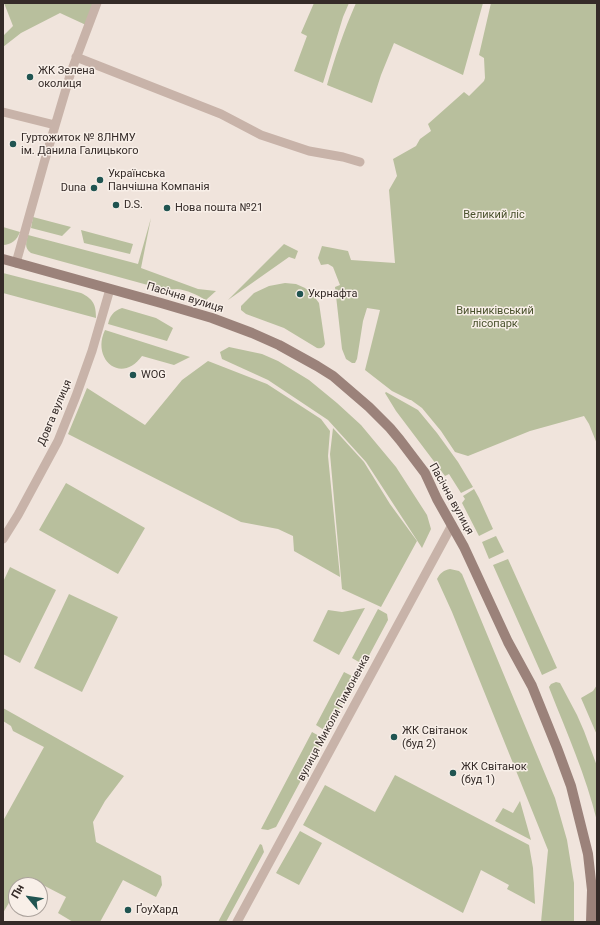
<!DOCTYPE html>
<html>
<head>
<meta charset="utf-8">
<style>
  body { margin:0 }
  #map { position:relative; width:600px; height:925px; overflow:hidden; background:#f0e4dc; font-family:Roboto,sans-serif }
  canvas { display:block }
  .frame { position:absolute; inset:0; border:4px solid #352b28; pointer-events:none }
  .north { position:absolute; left:8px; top:877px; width:40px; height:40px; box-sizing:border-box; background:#f8efe8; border:1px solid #aaa19b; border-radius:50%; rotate:299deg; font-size:11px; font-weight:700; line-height:16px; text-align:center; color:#352b28 }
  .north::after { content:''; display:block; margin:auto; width:14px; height:18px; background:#205451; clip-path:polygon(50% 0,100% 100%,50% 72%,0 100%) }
</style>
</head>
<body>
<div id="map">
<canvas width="600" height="925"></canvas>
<div class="frame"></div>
<div class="north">Пн</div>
</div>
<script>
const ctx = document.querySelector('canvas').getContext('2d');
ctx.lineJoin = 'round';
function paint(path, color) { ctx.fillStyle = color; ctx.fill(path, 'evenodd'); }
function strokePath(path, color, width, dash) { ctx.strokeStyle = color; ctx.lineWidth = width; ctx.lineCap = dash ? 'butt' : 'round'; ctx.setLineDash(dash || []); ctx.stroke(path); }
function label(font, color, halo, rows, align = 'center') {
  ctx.font = font + ' Roboto,sans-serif'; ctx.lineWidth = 3; ctx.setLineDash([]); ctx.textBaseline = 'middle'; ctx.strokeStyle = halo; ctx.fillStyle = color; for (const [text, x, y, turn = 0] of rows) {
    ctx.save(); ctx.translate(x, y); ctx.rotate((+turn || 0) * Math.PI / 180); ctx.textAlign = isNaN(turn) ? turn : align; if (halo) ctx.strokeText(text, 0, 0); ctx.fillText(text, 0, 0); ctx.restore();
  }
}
paint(new Path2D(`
  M 4,3 L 95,3 L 86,25 L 60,13 L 21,33 L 3,47 L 3,36 L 13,26 Z
  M 314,3 L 349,3 L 343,17 L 323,83 L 294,71 L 307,36 L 301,33 Z
  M 356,3 L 483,3 L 463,75 L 394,43 L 381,75 L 372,103 L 327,85 C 335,57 344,30 356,3 Z
  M 491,3 L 597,3 L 597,444 L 589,424 L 584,416 L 530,431 L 468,456 L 455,452 L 441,431 L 422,408 L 411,400 L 410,400 L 392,391 L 365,370 L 380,310 L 367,308 L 363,321 L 357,359 L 355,363 L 352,363 L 346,359 L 342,349 L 335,287 L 340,285 L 333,267 L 328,264 L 321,265 L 318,258 L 322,246 L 348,251 L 351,260 L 395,263 L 389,190 L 397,176 L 393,159 L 416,146 L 420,139 L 431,131 L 428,124 L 464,92 L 469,96 L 484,81 L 485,78 L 484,58 L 479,55 Z
  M 33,217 L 71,227 L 62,236 L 31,228 Z
  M 151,218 L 141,268 L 198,289 L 216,291 L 206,300 C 197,295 187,290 177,289 C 173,289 170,290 166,290 L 31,253 C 24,248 26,242 28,235 L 138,264 Z
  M 3,227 L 20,232 C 17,240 11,245 3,245 Z
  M 81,230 L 133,244 L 130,254 L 84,243 Z
  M 284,244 L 298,251 L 295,259 L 289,257 L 228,300 Z
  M 3,273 L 81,293 C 93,299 96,304 96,318 L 3,293 Z
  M 285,283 L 296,284 L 305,288 L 313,295 L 319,303 L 325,344 C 323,348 321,349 317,348 L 284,328 L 246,314 L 241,310 L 241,306 L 254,293 L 269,286 Z
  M 122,308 L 156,318 L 173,328 L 167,341 L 108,324 C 110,316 113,311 122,308 Z
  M 105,330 L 190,357 L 174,365 L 142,356 C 121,385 91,359 105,330 Z
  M 229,347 L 262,354 L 278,361 L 309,380 L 337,403 L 361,425 L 396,467 L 427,515 L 431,529 L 422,548 L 366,462 L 328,420 L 268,380 L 222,359 L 220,352 Z
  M 208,361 L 267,384 L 321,419 L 330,431 L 328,456 L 340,577 L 294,551 L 293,536 L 278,529 L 241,522 L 68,434 L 87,388 L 145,425 L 182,380 Z
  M 386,392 L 418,410 L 437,433 L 458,462 L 473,487 L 461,493 L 449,474 L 445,476 L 396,411 L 385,393 Z
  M 333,428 L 364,462 L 390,504 L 417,541 L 381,607 L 342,589 L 330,454 Z
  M 66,483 L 145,528 L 118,574 L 39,530 Z
  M 474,489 L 479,498 L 493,529 L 479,536 L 462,503 L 465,499 L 463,496 Z
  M 496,536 L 504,552 L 489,559 L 482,542 Z
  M 508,559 L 557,668 L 542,675 L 493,565 Z
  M 10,567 L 56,590 L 20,663 L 3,654 L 3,582 Z
  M 450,569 L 459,571 L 462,574 L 555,798 L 567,840 L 574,883 L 574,922 L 541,922 L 548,850 L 452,612 L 437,579 C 440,573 444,570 450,569 Z
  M 69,594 L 118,617 L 82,692 L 34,668 Z
  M 365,608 L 339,655 L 313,641 L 328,610 L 342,612 Z
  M 378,609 L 387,614 L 388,620 L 364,665 L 352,658 Z
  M 344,672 L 356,678 L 329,728 L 324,730 L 316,725 Z
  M 556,682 L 560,683 L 577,715 L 584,731 L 597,766 L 597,821 C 586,776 567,733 550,690 L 549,687 L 551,684 Z
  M 597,685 L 597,735 L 581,698 L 593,691 Z
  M 3,708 L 124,776 L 105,801 L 93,822 L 96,842 L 161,876 L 162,885 L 156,897 L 123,880 L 100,922 L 73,922 L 58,913 L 66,897 L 41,884 L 40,886 L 40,885 L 16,885 L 16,901 L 10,901 L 3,913 L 3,821 L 44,747 L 13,731 L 11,726 L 3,721 Z
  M 312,732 L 321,737 L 322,741 L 276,827 L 268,830 L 261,829 Z
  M 395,775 L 529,845 L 533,868 L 535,904 L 507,889 L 509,885 L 481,870 L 463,913 L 303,825 L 325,785 L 375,812 Z
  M 520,801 L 531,840 L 495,821 L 503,808 L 513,813 Z
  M 300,831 L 322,843 L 299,885 L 276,873 Z
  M 260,844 L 262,845 L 264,852 L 226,922 L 218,922 Z`), '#b8bf9d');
strokePath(new Path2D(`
  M 76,57 L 221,114 L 261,135 L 309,151 L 343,157 L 360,162
  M 3,112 L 55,125
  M 16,263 L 44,163 L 71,72 L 97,3
  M 3,539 L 18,515 L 58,441 L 76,396 L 92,351 L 110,289
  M 237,922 L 452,525`), '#c8b3a9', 9);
strokePath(new Path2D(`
  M 3,259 L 161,303 L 212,318 L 252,333 L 279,345 L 317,366 L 333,376 L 369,407 L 390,428 L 400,440 L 425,473 L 437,499 L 464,547 L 508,642 L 532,686 L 557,748 L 571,786 L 588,854 L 592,890 L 591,922`), '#9b827a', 10);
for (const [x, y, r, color] of [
  [30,77,4,"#205451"],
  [13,144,4,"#205451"],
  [100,180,4,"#205451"],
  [94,188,4,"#205451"],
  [116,205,4,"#205451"],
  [167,208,4,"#205451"],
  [300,294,4,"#205451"],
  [133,375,4,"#205451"],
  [394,737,4,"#205451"],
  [453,773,4,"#205451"],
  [128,910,4,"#205451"]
]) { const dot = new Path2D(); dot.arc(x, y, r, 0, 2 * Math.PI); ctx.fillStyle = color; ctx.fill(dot); strokePath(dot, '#f8efe8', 1.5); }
label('11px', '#352b28', '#f8efe8', [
  ["ЖК Зелена",38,71],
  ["околиця",38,84],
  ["Гуртожиток № 8ЛНМУ",21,138],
  ["ім. Данила Галицького",21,151],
  ["Українська",108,174],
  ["Панчішна Компанія",108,187],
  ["Duna",86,188,"right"],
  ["D.S.",124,205],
  ["Нова пошта №21",175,208],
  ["Укрнафта",308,294],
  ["WOG",141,375],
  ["ЖК Світанок",402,731],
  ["(буд 2)",402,744],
  ["ЖК Світанок",461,767],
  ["(буд 1)",461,780],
  ["ҐоуХард",136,910]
], 'left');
label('11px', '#4a522d', '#f8efe8', [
  ["Великий ліс",494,215],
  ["Винниківський",495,311],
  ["лісопарк",495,324]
]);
label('11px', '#352b28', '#f8efe8', [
  ["Пасічна вулиця",185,298,17],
  ["Довга вулиця",55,413,-67],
  ["Пасічна вулиця",451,499,61],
  ["вулиця Миколи Пимоненка",334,718,-62]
]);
</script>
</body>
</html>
